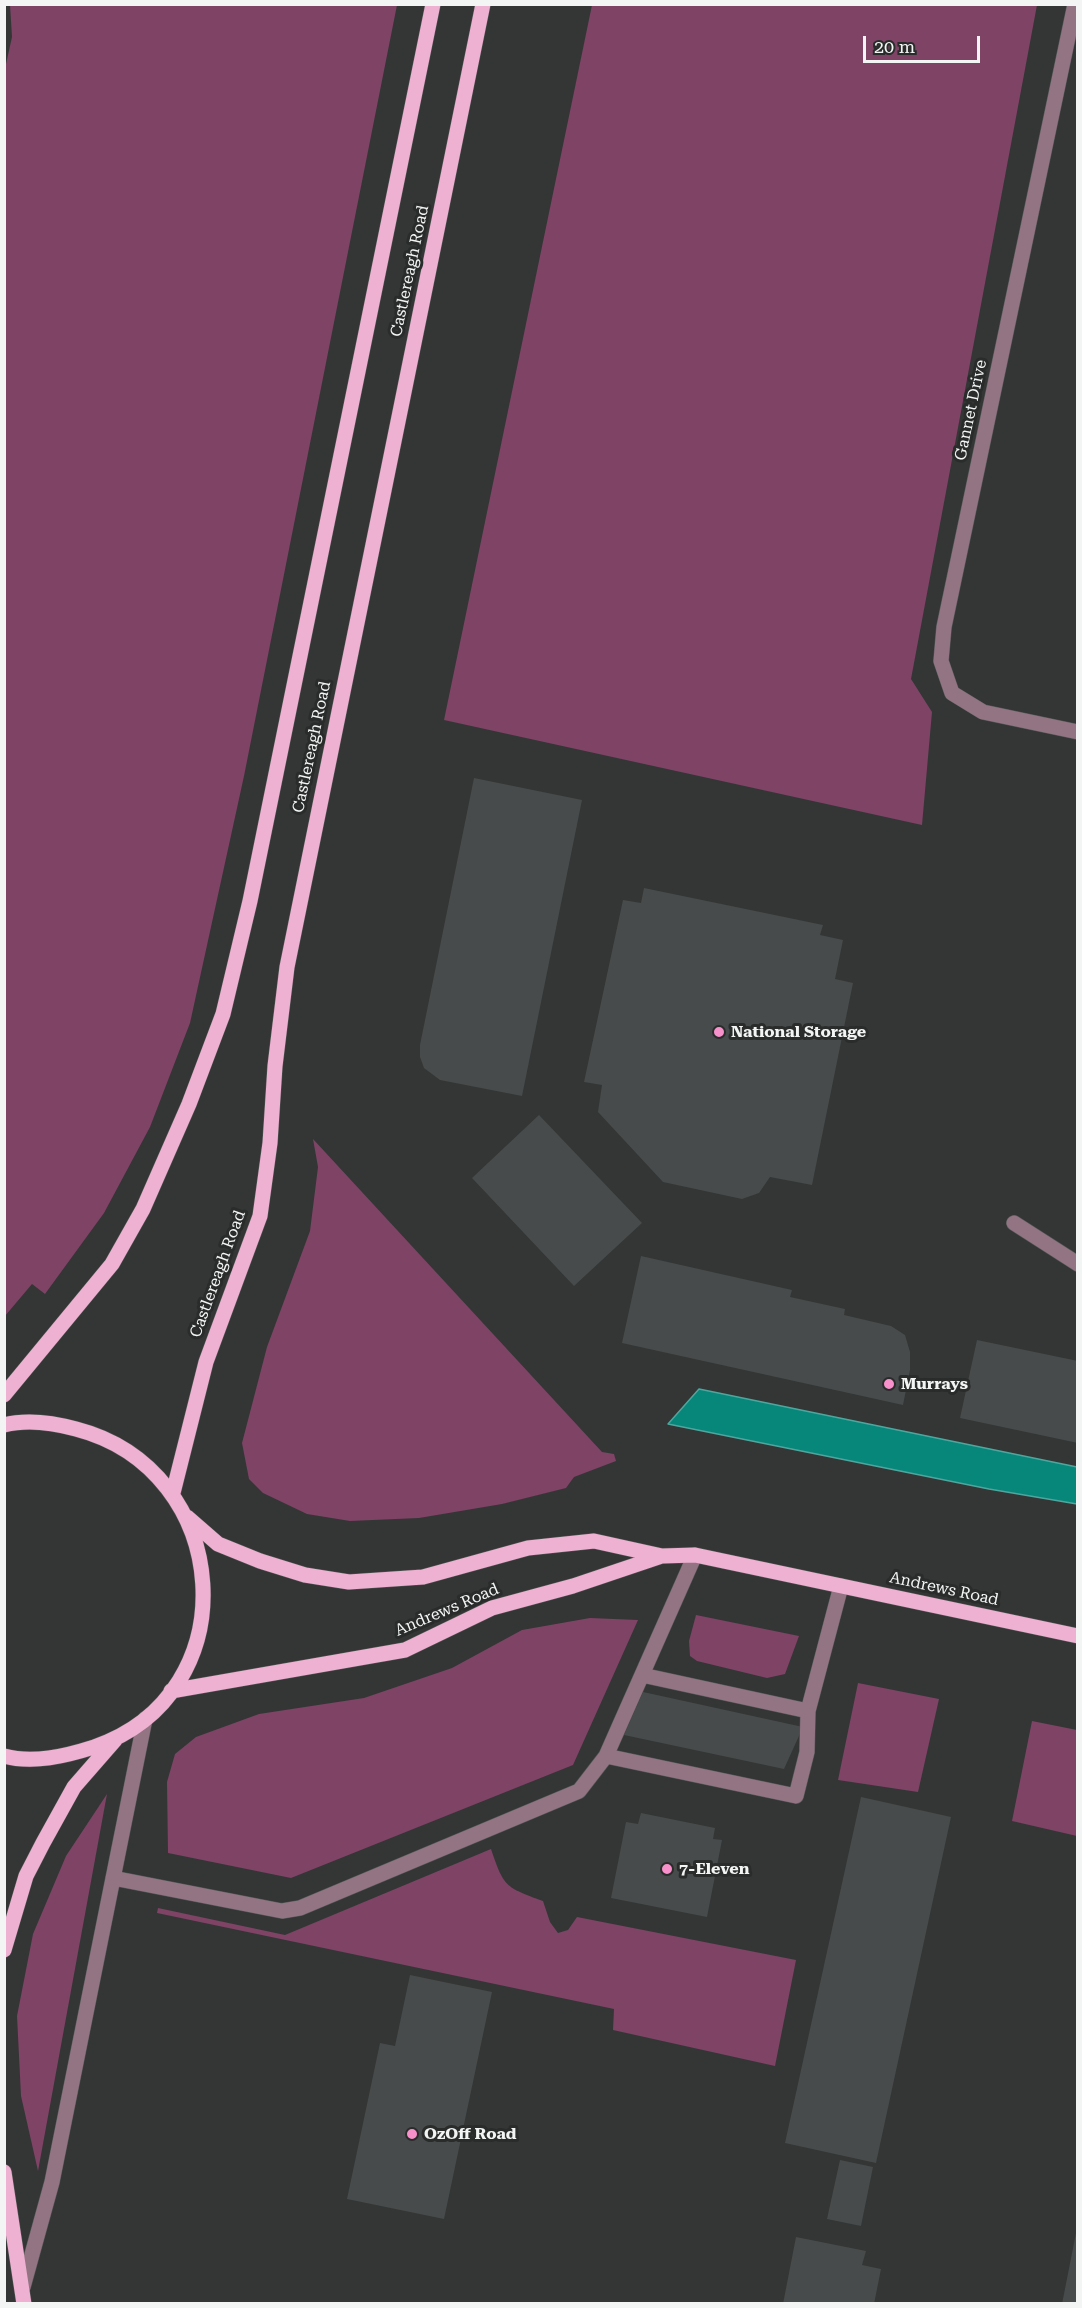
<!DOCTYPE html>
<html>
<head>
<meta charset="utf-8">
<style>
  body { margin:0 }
  #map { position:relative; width:1082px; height:2308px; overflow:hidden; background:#333635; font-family:"Roboto Serif",serif }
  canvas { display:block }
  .frame { position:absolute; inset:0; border:6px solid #f3f5f5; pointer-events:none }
  .scale { position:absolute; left:863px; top:36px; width:117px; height:27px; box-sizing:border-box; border:3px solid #f3f5f5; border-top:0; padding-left:8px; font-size:18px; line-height:21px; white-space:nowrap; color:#f3f5f5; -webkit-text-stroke:4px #292c2b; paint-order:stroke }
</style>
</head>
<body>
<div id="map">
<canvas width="1082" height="2308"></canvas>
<div class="frame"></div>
<div class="scale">20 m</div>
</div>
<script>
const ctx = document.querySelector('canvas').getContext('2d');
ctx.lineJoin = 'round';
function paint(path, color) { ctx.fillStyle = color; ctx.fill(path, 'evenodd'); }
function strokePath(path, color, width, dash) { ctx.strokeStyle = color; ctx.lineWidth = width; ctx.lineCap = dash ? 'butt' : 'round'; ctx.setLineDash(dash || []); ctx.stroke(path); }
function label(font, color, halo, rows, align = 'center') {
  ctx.font = font + ' "Roboto Serif",serif'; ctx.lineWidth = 6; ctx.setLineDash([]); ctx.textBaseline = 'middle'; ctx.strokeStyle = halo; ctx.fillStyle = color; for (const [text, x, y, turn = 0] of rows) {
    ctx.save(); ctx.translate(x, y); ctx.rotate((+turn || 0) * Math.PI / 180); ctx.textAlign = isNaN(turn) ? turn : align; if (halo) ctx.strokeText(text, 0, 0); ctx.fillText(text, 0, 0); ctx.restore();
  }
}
paint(new Path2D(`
  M 10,5 L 397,5 L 244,776 L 190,1023 L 150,1127 L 104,1213 L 45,1294 L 32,1284 L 5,1316 L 4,73 L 12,37 Z
  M 592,5 L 1037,5 L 911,679 L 932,712 L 922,825 L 444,720 Z
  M 313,1139 L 602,1452 L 614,1454 L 616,1461 L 574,1477 L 566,1488 L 502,1504 L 419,1518 L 350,1521 L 307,1514 L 263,1493 L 249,1479 L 242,1443 L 267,1347 L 310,1231 L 318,1167 Z
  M 696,1615 L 799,1636 L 785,1674 L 767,1678 L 697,1661 L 690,1656 L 689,1641 Z
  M 590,1618 L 638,1620 L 573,1765 L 291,1878 L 168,1853 L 167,1782 L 175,1754 L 196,1737 L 259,1714 L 364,1698 L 452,1668 L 522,1630 Z
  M 858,1683 L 939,1699 L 918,1792 L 838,1780 Z
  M 1032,1721 L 1077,1730 L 1077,1836 L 1012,1821 Z
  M 107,1794 L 38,2171 L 21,2096 L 17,2016 L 33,1934 L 66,1856 Z
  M 491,1849 C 504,1887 505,1887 543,1901 L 550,1922 L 558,1933 L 568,1930 L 577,1917 L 796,1960 L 775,2066 L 613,2030 L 614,2009 L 157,1913 L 158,1908 L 285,1935 Z`), '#7e4365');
const water = new Path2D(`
  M 699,1389 L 1077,1467 L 1077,1504 L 989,1489 L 668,1424 Z`);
paint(water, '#07867a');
strokePath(water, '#4ea79f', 1.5);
paint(new Path2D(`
  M 474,778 L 582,800 L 522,1096 L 440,1080 L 424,1068 L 420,1057 L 420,1045 Z
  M 644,888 L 823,925 L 820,935 L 843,940 L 835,979 L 853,983 L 812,1185 L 770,1177 L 759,1193 L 742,1199 L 663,1182 L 598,1112 L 602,1085 L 584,1082 L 623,900 L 641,903 Z
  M 539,1115 L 642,1223 L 574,1286 L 472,1178 Z
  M 641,1256 L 792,1290 L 790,1297 L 845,1309 L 844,1315 L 891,1326 L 905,1335 L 910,1352 L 910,1370 L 903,1405 L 622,1343 Z
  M 977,1340 L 1078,1361 L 1078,1443 L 960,1418 Z
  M 643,1692 L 803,1727 L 784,1769 L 624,1735 Z
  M 861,1797 L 951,1817 L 876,2163 L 785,2143 Z
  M 641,1813 L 715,1828 L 713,1839 L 722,1840 L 707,1917 L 611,1898 L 626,1822 L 638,1824 Z
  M 410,1975 L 492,1992 L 444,2219 L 347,2199 L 380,2043 L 395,2046 Z
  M 840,2160 L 873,2167 L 861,2226 L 827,2219 Z
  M 1076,2233 L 1078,2304 L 1062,2304 Z
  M 796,2237 L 866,2251 L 862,2265 L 881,2269 L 874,2304 L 783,2304 Z`), '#484b4b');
const minor = new Path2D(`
  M 1075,4 L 944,627 L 941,661 L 952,693 L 983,712 L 1078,732
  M 1014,1223 L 1078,1264
  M 642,1675 L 808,1711
  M 606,1756 L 796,1796 L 807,1752 L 808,1711 L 841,1586
  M 113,1878 L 282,1911 L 300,1908 L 579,1791 L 606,1756 L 695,1555
  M 23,2287 L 52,2182 L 145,1719`);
const major = new Path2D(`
  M 4,1395 L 112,1264 L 143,1209 L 189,1104 L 223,1014 L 250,901 L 433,4
  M 4,1425 C 27,1419 54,1423 76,1429 C 234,1470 250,1694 94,1747 C 66,1756 33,1764 4,1756
  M 173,1493 L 206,1362 L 260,1216 L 270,1143 L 275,1066 L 287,967 L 483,4
  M 187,1517 L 218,1544 L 260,1561 L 305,1575 L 349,1582 L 423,1577 L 528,1548 L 594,1541 L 662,1556 L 695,1555 L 1078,1636
  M 171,1691 L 405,1650 L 492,1608 L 573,1586 L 662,1556
  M 4,1950 L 26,1876 L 43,1843 L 74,1787 L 115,1740
  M 4,2172 L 24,2304`);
strokePath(minor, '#525554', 16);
strokePath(major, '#525554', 16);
strokePath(minor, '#927483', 15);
strokePath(major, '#eeb1d1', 15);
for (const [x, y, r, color] of [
  [719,1032,6,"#f890cb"],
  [889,1384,6,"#f890cb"],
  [667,1869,6,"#f890cb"],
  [412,2134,6,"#f890cb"]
]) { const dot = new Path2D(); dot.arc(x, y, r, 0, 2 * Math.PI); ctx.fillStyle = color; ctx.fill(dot); strokePath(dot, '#292c2b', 2); }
label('16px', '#f3f5f5', '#292c2b', [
  ["Castlereagh Road",410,271,-78],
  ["Gannet Drive",971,410,-78],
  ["Castlereagh Road",312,747,-78],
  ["Castlereagh Road",218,1274,-70],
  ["Andrews Road",944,1589,12],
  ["Andrews Road",447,1610,-23]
]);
label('bold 16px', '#f3f5f5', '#292c2b', [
  ["National Storage",731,1032],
  ["Murrays",901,1384],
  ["7-Eleven",679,1869],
  ["OzOff Road",424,2134]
], 'left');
</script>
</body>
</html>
